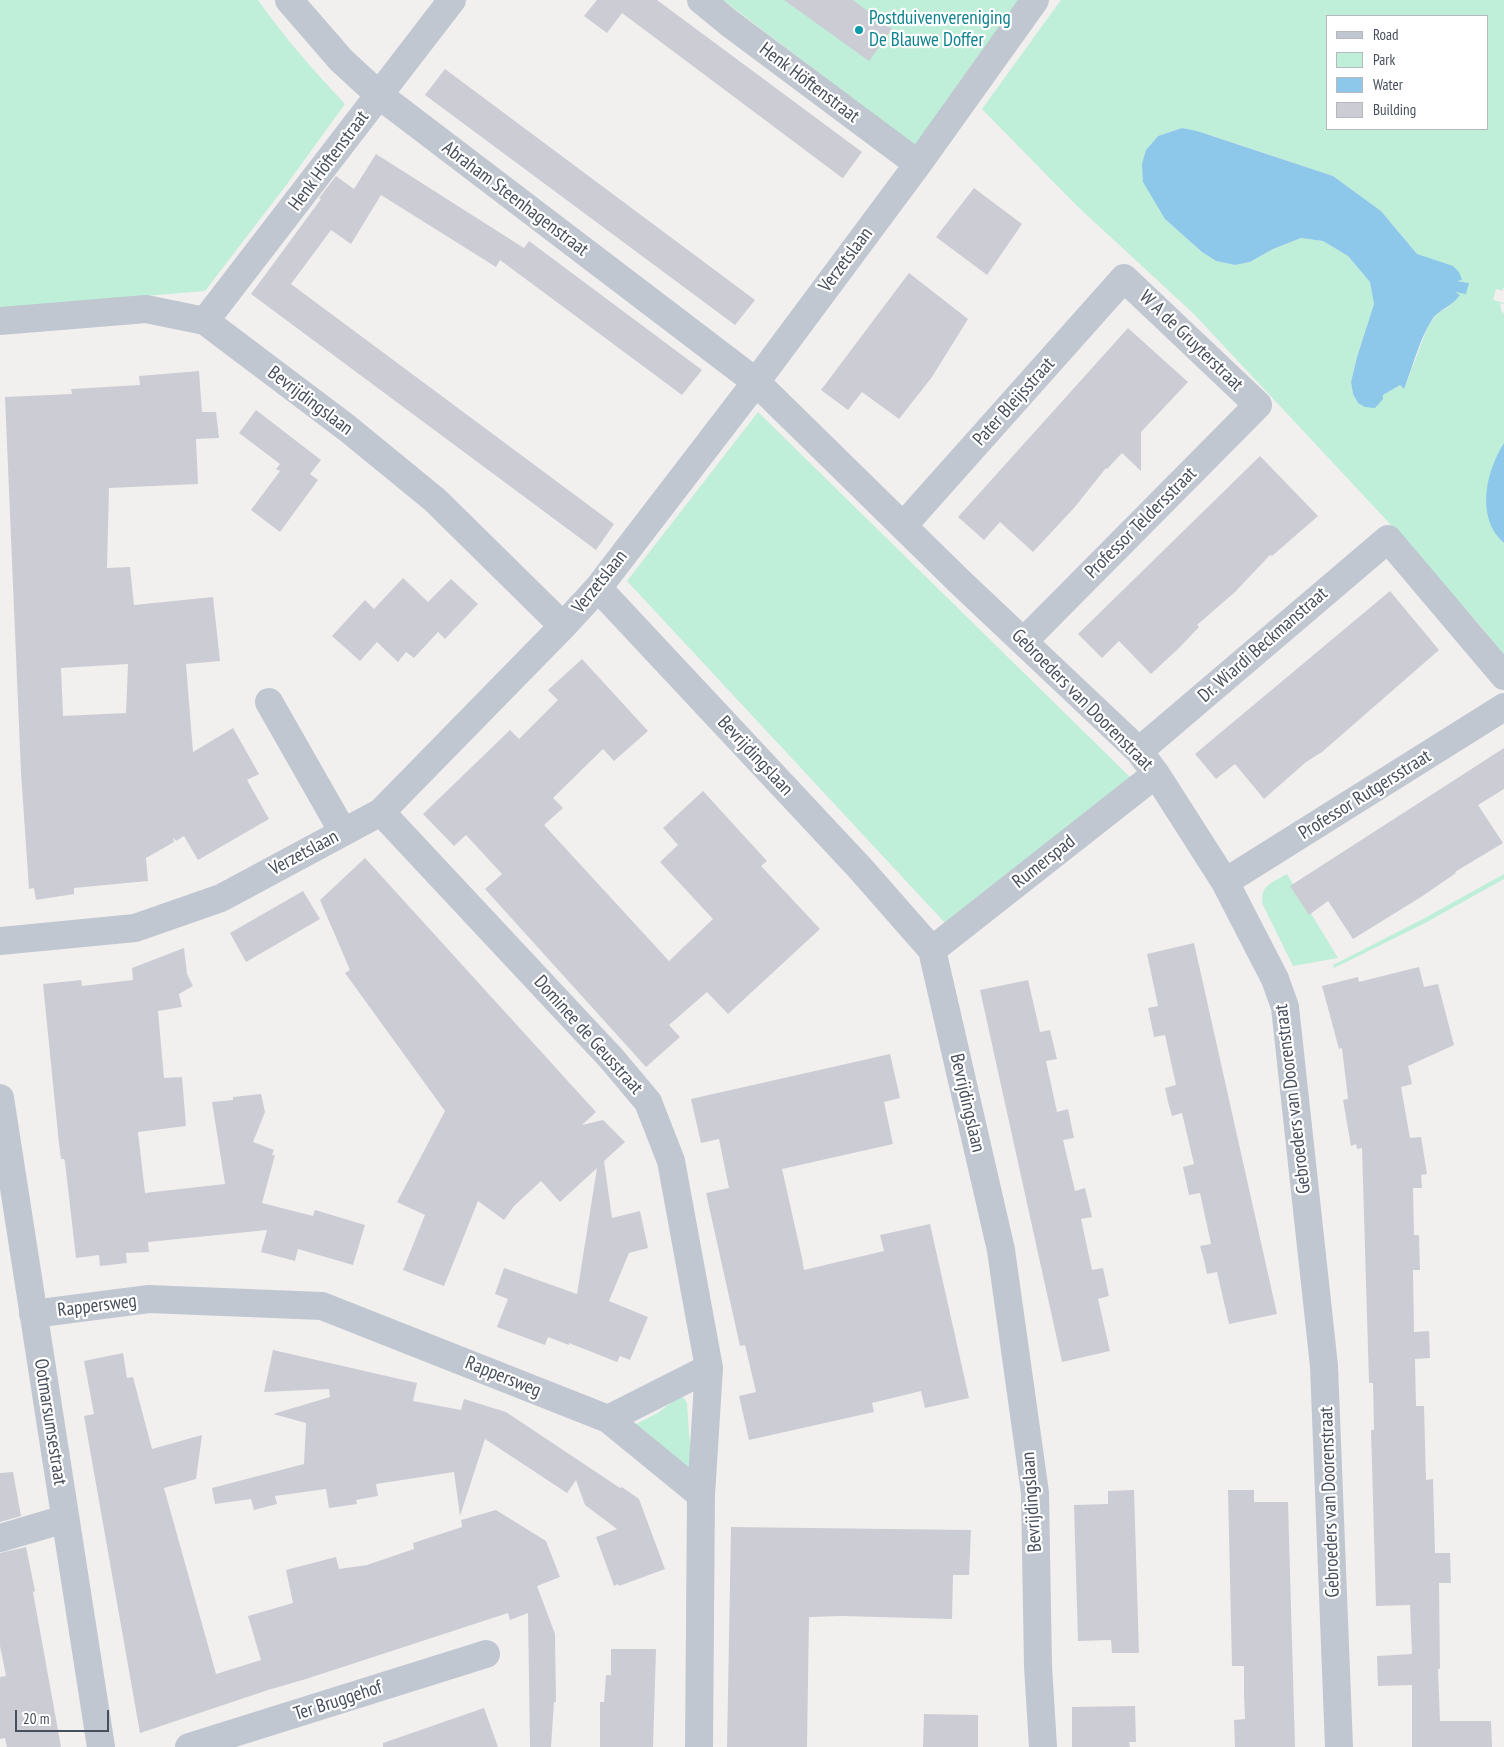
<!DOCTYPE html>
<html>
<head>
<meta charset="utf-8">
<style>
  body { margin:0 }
  #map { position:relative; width:1504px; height:1747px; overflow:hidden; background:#f2efef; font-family:"PT Sans Narrow",sans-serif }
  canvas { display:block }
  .legend { position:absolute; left:1326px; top:15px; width:162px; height:115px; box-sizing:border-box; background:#fff; border:1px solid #b6b9be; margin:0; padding:6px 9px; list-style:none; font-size:15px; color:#484f5c }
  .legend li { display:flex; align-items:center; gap:10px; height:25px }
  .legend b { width:25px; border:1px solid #b6b9be }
  .scale { position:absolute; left:15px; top:1710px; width:94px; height:22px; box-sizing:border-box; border:2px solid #484f5c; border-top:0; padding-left:6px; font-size:15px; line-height:18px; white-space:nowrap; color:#484f5c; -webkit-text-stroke:4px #fff; paint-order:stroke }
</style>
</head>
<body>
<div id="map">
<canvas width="1504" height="1747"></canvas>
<ul class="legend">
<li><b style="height:6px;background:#c0c7d1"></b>Road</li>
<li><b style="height:14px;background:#bfeed9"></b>Park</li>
<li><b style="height:14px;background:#8dc7ea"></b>Water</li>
<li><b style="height:14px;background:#cccdd4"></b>Building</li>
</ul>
<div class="scale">20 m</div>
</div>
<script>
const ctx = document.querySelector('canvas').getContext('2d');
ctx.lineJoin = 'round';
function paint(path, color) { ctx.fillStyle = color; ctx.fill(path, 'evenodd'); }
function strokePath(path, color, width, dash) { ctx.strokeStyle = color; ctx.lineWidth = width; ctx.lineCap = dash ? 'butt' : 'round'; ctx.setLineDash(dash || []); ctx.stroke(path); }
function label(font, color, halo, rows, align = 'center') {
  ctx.font = font + ' "PT Sans Narrow",sans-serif'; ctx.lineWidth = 4.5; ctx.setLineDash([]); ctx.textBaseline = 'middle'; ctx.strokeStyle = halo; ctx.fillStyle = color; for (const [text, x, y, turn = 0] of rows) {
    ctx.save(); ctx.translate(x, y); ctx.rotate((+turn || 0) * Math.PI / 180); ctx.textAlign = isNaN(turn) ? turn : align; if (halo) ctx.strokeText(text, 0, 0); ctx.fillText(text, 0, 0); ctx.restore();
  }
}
paint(new Path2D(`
  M 0,0 L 258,0 C 285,38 313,70 345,104 L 287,184 L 205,291 L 0,308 Z
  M 723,0 L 1019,0 L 917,147 Z
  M 1061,0 L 1504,0 L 1504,287 L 1502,290 L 1504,291 L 1496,289 L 1493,300 L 1504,303 L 1504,304 L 1500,303 L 1501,310 L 1504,314 L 1504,443 C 1487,470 1475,518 1504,543 L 1504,656 L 1485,631 L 1392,526 L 1194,314 L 1076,205 L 982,109 ZM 1328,16 L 1488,16 L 1488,129 L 1328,129 ZM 1182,128 L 1197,131 L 1333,176 L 1381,211 L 1417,254 L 1461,280 L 1457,281 L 1468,283 L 1455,292 L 1459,294 L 1447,308 L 1439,312 L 1428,326 L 1404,389 L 1400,385 L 1383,395 L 1358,403 L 1353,394 L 1351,382 L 1357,357 L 1374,304 L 1370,282 L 1348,256 L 1323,241 L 1301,238 L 1273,249 L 1250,262 L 1235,265 L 1216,261 L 1202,252 L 1165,219 L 1146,150 L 1158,136 Z
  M 758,412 L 1131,778 L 946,924 L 627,581 Z
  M 1287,874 L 1338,958 L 1293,966 L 1263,905 C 1259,885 1272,883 1287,874 Z
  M 1504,874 L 1504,879 L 1425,923 L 1334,968 L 1333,965 L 1423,919 Z
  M 683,1397 L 687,1403 L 689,1434 L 693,1464 L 685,1471 L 679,1471 L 636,1424 L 658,1413 L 674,1400 Z`), '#bfeed9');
paint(new Path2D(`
  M 1182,128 L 1197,131 L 1333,176 L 1381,211 L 1417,254 L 1453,266 L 1459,272 L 1462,280 L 1457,281 L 1469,283 L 1466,294 L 1455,292 L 1460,295 C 1451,307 1442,308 1434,317 C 1420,336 1413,367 1404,389 L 1400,385 L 1383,395 L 1383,399 L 1375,408 L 1365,407 L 1358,403 L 1353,394 L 1351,382 L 1357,357 L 1374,304 L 1370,282 L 1348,256 L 1323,241 L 1301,238 L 1273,249 L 1250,262 L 1235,265 L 1216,261 L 1202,252 L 1165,219 L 1143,182 L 1142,164 L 1146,150 L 1158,136 Z
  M 1504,443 L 1504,543 C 1475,518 1486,471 1504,443 Z`), '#8dc7ea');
paint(new Path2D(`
  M 597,0 L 657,0 L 862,152 L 843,178 L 841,177 L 622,13 L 607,33 L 584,16 Z
  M 784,0 L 853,0 L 892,29 L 869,61 Z
  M 445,69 L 755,300 L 735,325 L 425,95 Z
  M 376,154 L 524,248 L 529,241 L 702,370 L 682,395 L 500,260 L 496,267 L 381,195 L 351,244 L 331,230 L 291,284 L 614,524 L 596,550 L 251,294 L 321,199 L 319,198 L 336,176 L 354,189 Z
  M 974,188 L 1022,224 L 987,275 L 936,237 Z
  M 909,273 L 968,319 L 932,377 L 899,419 L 862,392 L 848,410 L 821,390 Z
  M 1128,328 L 1188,382 L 1141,432 L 1141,471 L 1122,453 L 1107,469 L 1106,468 L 1074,508 L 1033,552 L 1000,522 L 984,540 L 958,517 Z
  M 199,371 L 202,412 L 216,412 L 219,438 L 196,439 L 198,484 L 109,488 L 107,568 L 130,567 L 134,605 L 213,597 L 220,661 L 186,664 L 193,752 L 233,728 L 259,774 L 247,780 L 269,819 L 198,860 L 184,836 L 176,841 L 173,837 L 174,842 L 146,858 L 148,881 L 74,888 L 74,894 L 36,900 L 34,888 L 29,889 L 21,773 L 5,397 L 72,394 L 71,389 L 140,385 L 139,376 ZM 128,664 L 126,713 L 63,716 L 61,668 Z
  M 256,410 L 321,460 L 310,474 L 318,480 L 280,532 L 251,510 L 280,471 L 276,469 L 280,464 L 239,433 Z
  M 1260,456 L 1318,516 L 1272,556 L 1270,555 L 1235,592 L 1197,625 L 1199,627 L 1179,648 L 1151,674 L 1119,641 L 1102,658 L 1078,634 Z
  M 403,578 L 428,602 L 451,579 L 478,604 L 445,639 L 438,632 L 414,658 L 406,652 L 398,662 L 377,642 L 360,661 L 332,636 L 365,600 L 374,609 Z
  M 1390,591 L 1439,650 L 1322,752 L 1306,762 L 1264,799 L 1235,764 L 1216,779 L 1195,754 Z
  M 582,659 L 648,731 L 614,761 L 603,749 L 553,798 L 563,808 L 544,825 L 669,961 L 713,919 L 660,862 L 678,845 L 663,828 L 703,791 L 767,861 L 761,866 L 820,929 L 728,1014 L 707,992 L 669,1025 L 680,1037 L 646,1067 L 485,889 L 502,874 L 466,835 L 454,846 L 423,814 L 510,730 L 519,739 L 558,700 L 548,690 Z
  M 1504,748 L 1504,789 L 1478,805 L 1503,843 L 1455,872 L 1456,873 L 1421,897 L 1353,939 L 1328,901 L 1309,915 L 1290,886 Z
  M 365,858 L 596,1112 L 582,1125 L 603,1120 L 625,1142 L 604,1161 L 612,1218 L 640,1211 L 648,1248 L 629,1253 L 609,1301 L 648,1317 L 630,1360 L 620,1356 L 617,1362 L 569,1343 L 569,1345 L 548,1337 L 545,1345 L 497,1327 L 508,1299 L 495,1294 L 504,1268 L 577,1294 L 597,1168 L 560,1202 L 541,1181 L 514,1206 L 504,1220 L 478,1201 L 444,1286 L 403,1270 L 425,1215 L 397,1202 L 445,1111 L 345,973 L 350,970 L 320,900 Z
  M 303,891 L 320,919 L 246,962 L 230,933 Z
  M 1194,943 L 1277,1314 L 1229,1324 L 1217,1272 L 1207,1274 L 1204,1260 L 1200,1246 L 1211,1244 L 1200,1193 L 1189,1195 L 1183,1167 L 1194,1164 L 1182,1113 L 1172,1116 L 1168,1102 L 1165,1088 L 1176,1085 L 1165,1035 L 1154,1037 L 1148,1008 L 1158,1006 L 1147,954 Z
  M 184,948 L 187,974 L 193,986 L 179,994 L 182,1007 L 158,1011 L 164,1078 L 182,1077 L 186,1126 L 138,1132 L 145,1193 L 225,1184 L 212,1102 L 233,1100 L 233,1097 L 261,1094 L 265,1112 L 253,1142 L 274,1150 L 272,1155 L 275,1155 L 262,1203 L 313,1216 L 315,1210 L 365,1225 L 353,1265 L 298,1249 L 295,1261 L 261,1252 L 267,1230 L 148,1242 L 149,1252 L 126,1253 L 127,1263 L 100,1266 L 99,1255 L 76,1258 L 65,1162 L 64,1159 L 61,1159 L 59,1144 L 43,984 L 81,980 L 82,986 L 133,980 L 132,968 Z
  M 1419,967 L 1424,987 L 1438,984 L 1454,1045 L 1408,1066 L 1412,1084 L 1401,1087 L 1410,1138 L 1421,1137 L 1427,1174 L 1421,1175 L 1422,1188 L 1413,1188 L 1414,1235 L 1419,1235 L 1420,1270 L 1413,1270 L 1414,1332 L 1429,1331 L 1430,1358 L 1415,1359 L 1416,1406 L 1424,1406 L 1426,1480 L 1433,1479 L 1435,1553 L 1450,1553 L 1451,1583 L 1439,1583 L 1440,1668 L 1438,1670 L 1440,1721 L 1491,1721 L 1492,1747 L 1412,1747 L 1412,1685 L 1378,1686 L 1377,1656 L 1412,1654 L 1410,1605 L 1376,1606 L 1371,1430 L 1374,1430 L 1373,1383 L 1369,1383 L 1362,1148 L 1357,1149 L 1356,1144 L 1351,1146 L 1343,1100 L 1348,1099 L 1342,1048 L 1339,1049 L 1322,986 L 1358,977 L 1359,982 Z
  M 1028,980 L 1040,1032 L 1050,1030 L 1057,1059 L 1046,1061 L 1057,1112 L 1068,1109 L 1074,1138 L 1063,1140 L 1075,1191 L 1085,1188 L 1092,1217 L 1081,1219 L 1092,1270 L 1103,1268 L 1109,1296 L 1098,1299 L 1110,1351 L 1062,1362 L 980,990 Z
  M 890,1054 L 900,1098 L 884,1102 L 893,1144 L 782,1169 L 802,1258 L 804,1270 L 884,1251 L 880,1235 L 930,1224 L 969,1398 L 925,1408 L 921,1391 L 872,1403 L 874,1412 L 749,1440 L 739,1396 L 756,1392 L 745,1345 L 740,1346 L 706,1193 L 729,1188 L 719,1139 L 701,1143 L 691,1099 Z
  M 273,1350 L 417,1383 L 413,1401 L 461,1410 L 464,1399 L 506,1412 L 620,1488 L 622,1487 L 639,1499 L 665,1569 L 619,1586 L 618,1584 L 614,1586 L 596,1537 L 617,1529 L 585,1505 L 576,1480 L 567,1493 L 485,1439 L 460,1516 L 454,1472 L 376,1484 L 378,1496 L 356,1500 L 357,1504 L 329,1508 L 326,1489 L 275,1496 L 277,1504 L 254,1510 L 251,1499 L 215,1504 L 212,1488 L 304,1464 L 306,1423 L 273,1414 L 330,1397 L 329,1389 L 264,1392 Z
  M 123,1353 L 127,1378 L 133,1377 L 152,1449 L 202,1435 L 196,1479 L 164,1488 L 216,1674 L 261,1660 L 248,1616 L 293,1603 L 286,1570 L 336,1557 L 339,1569 L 367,1565 L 414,1549 L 413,1543 L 462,1527 L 461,1520 L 496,1510 L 546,1541 L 560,1577 L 537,1586 L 555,1634 L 556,1702 L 554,1702 L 551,1747 L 530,1747 L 528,1613 L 510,1620 L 508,1613 L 306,1679 L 268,1690 L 140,1733 L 84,1416 L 94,1414 L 84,1361 Z
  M 13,1472 L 21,1516 L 0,1522 L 0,1473 Z
  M 1134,1490 L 1139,1653 L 1112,1653 L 1111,1640 L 1078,1641 L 1074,1505 L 1108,1504 L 1108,1491 Z
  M 1228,1490 L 1254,1490 L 1254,1502 L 1288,1502 L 1295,1747 L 1235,1747 L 1234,1720 L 1245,1719 L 1244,1693 L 1244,1666 L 1232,1666 Z
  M 731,1527 L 971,1530 L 969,1575 L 953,1575 L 952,1619 L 842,1616 L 809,1617 L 807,1747 L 727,1747 Z
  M 26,1547 L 35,1591 L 33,1592 L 61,1747 L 7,1747 L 5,1738 L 0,1739 L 0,1677 L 6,1676 L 0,1646 L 0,1553 Z
  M 611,1649 L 656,1649 L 653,1747 L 600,1747 L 600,1702 L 604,1702 L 606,1675 L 611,1675 Z
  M 1135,1706 L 1136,1742 L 1129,1742 L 1130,1747 L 1072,1747 L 1072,1707 Z
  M 484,1708 L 498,1747 L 383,1747 L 383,1743 Z
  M 924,1714 L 978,1715 L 978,1747 L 923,1747 Z`), '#cccdd4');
strokePath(new Path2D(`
  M 289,0 L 341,60 L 379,95 L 756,382 L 959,581 L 1139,751 L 1156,774 L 1225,882 L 1275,979 L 1285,1007 L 1324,1366 L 1339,1747
  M 701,0 L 729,23 L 918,164
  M 0,321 L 146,309 L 205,321 L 347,428 L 435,500 L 563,626
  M 205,321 L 452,0
  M 903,526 L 1124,278 L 1258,405 L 1024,641
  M 598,588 L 859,867 L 932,950 L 1001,1250 L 1035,1493 L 1038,1666 L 1043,1747
  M 269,702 L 343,832
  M 1139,751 L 1388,539 L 1504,676
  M 381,812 L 611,1058 L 648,1102 L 671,1161 L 709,1368 L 701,1495
  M 1225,882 L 1504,707
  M 0,941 L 135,928 L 221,898 L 381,812 L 563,626 L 598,588 L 756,382 L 918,164 L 1035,0
  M 932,950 L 1156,774
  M 0,1098 L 101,1747
  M 33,1314 L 149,1299 L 322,1306 L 608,1419 L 701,1495 L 699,1747
  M 608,1419 L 709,1368
  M 0,1538 L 65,1519
  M 189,1747 L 486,1654`), '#c0c7d1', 28);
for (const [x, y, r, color] of [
  [859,30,5,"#0f9aa8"]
]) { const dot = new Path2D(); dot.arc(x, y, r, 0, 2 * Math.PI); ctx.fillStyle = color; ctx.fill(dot); strokePath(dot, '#fff', 2); }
label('19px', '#0d838f', '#fff', [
  ["Postduivenvereniging",869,19],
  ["De Blauwe Doffer",869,41]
], 'left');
label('19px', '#484f5c', '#fff', [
  ["Henk Höftenstraat",809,83,37],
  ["Henk Höftenstraat",329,161,-53],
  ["Abraham Steenhagenstraat",515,199,37],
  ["Verzetslaan",846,260,-53],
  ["W A de Gruyterstraat",1191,341,44],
  ["Bevrijdingslaan",310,401,37],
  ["Pater Bleijsstraat",1014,402,-48],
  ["Professor Teldersstraat",1141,523,-45],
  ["Verzetslaan",600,582,-51],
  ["Dr. Wiardi Beckmanstraat",1263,645,-41],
  ["Gebroeders van Doorenstraat",1082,700,45],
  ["Bevrijdingslaan",755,756,47],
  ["Professor Rutgersstraat",1365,795,-32],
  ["Verzetslaan",304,853,-28],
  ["Rumerspad",1044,862,-38],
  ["Dominee de Geusstraat",588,1035,48],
  ["Gebroeders van Doorenstraat",1293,1099,-97],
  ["Bevrijdingslaan",967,1103,77],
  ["Rappersweg",97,1306,-7],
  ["Rappersweg",503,1377,22],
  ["Ootmarsumsestraat",50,1422,81],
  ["Bevrijdingslaan",1032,1502,-94],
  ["Gebroeders van Doorenstraat",1330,1502,-92],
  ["Ter Bruggehof",338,1701,-18]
]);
</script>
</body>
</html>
